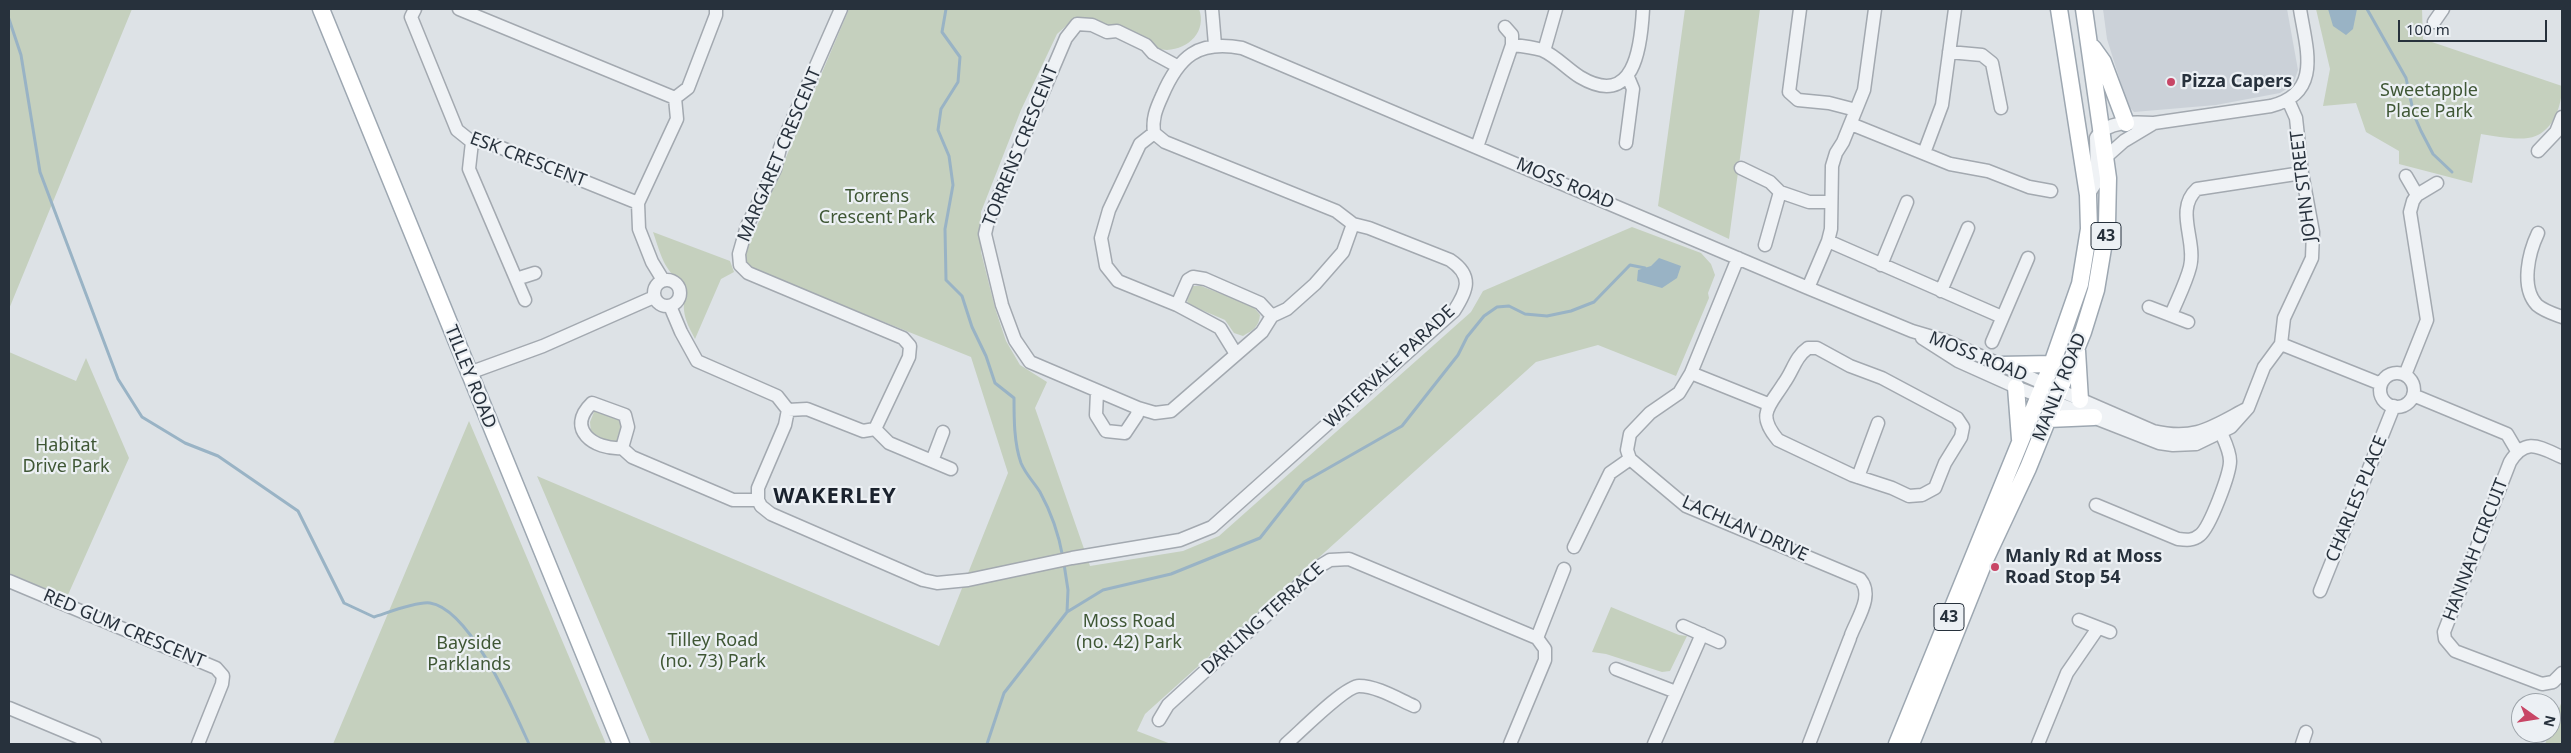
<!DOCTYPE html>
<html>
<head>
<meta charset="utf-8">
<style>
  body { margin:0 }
  #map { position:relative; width:2571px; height:753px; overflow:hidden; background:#dde2e6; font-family:"Noto Sans",sans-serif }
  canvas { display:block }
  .frame { position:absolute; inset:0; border:10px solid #27313c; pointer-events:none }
  .north { position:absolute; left:2511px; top:693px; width:50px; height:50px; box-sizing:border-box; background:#ecf0f4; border:1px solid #9da4aa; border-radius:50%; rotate:103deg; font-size:14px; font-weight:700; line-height:20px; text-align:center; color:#27313c }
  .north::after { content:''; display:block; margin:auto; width:18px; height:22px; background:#c84666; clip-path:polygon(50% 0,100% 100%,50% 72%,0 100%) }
  .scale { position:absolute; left:2398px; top:20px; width:149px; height:22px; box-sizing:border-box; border:2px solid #27313c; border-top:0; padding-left:6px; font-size:15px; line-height:18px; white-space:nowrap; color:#27313c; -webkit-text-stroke:4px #ecf0f4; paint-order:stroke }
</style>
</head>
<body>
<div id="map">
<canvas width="2571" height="753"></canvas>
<div class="frame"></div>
<div class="north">N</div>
<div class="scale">100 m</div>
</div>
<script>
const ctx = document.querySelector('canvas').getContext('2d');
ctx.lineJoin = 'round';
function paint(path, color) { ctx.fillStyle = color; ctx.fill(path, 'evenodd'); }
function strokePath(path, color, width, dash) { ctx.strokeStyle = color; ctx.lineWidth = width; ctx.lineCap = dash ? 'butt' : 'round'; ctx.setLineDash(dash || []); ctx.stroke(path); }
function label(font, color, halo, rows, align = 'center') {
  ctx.font = font + ' "Noto Sans",sans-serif'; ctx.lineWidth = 4.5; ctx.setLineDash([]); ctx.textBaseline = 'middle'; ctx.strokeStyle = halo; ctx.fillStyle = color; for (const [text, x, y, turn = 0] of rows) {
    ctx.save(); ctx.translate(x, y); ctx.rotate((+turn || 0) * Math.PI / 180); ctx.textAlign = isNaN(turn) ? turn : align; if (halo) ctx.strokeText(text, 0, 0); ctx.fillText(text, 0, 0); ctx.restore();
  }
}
paint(new Path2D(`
  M 2103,9 L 2287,9 L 2298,70 L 2293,85 L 2280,93 L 2216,105 L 2134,112 L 2128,106 L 2107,39 Z`), '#cbd1d8');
paint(new Path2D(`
  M 9,9 L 132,9 L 9,309 Z
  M 849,9 L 1199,9 C 1207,31 1189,49 1167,50 C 1154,50 1139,38 1127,34 C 1110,28 1092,24 1075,18 L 1057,34 L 1021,110 L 981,212 L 981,252 L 995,308 L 1006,341 L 1020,365 L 1047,382 L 1035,408 L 1090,566 L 1183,551 L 1219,536 L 1471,312 L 1483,291 L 1632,227 L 1701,253 L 1711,264 L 1715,275 L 1708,293 L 1709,298 L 1676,376 L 1598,345 L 1536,362 L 1145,714 L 1137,731 L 1171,744 L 651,744 L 537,476 L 939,646 L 1008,473 L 971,357 L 755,270 L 747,263 L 745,254 Z
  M 1685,9 L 1760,9 L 1729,239 L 1658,206 Z
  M 2316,9 L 2422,9 L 2423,39 L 2562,86 C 2562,107 2552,135 2528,138 C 2514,140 2495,136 2481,134 L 2472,183 L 2399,164 L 2399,151 L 2366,132 L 2356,103 L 2323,106 L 2330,69 Z
  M 653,232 L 730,261 L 734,272 L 721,279 L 695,339 C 690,329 685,321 684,310 C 683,297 689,297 683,283 C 664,272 660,252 653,232 Z
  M 1193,286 L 1201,286 L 1253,306 L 1260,315 C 1259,327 1253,330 1243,336 L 1234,333 L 1225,320 L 1190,305 L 1187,301 Z
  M 9,352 L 76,381 L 86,358 L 129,458 L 67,597 L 9,574 Z
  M 602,411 L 618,417 L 625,425 L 618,441 L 608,441 L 591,433 L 590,422 L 594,412 Z
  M 469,421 L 606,744 L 333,744 Z
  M 1611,607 L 1679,635 L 1687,636 L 1670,671 L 1662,672 L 1606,654 L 1592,652 Z
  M 2562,701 L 2562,744 L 2545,744 Z`), '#c5d0be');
paint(new Path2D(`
  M 2328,9 L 2357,9 L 2353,29 L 2346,35 L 2333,26 Z
  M 1659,258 L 1681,266 L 1677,278 L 1662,288 L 1637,281 L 1638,270 L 1651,266 Z`), '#99b3c5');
strokePath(new Path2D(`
  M 946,9 L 942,32 L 960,57 L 958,82 L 941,109 L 938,130 L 949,156 L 953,185 L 945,229 L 946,280 L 962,296 L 972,327 L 986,356 L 995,383 L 1014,398 C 1014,419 1014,443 1021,463 C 1026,475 1034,482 1040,492 C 1051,512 1059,535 1063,558
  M 2367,9 L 2406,78 L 2414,115 L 2421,131 L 2433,154 L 2452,172
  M 9,19 L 21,55 L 40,172 L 118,379 L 142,417 L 185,443 L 218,456 L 298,511 L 344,603 L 374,617 C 387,613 417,601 430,603 C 470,609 513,709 529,744
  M 1064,564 L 1068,590 L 1067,612
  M 987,744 L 1004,693 L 1067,612 L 1103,590 L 1171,574 L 1260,538 L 1304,482 L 1402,426 L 1458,355 L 1467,337 L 1484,316 L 1497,307 L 1509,306 L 1525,314 L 1547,316 L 1571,311 L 1594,302 L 1630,265 L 1645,268`), '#99b3c5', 3);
const minor = new Path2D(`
  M 415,9 L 411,17 L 457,130 L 472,142 L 487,142 L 638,203
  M 459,9 L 675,98
  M 841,9 L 780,148 L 775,169 L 747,226 L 739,254 L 740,265 L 748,273 L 903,338 L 910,346 L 909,357 L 875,429 L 889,443 L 951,469
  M 1212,9 L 1215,45
  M 1800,9 L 1789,92 L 1798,100 L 1829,103 L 1856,110
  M 2434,22 L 2443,9
  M 1512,45 C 1522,46 1532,47 1542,50 C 1556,56 1567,69 1580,77 C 1634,109 1641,48 1643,9
  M 1544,51 L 1556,9
  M 1949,52 L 1982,55 L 1992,63 L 2001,108
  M 1177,66 L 1153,53 L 1146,45 L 1117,31 L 1107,32 L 1092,25 L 1077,24 L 1066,38 L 988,221 L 985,234 L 1002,305 L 1015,340 L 1030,362 L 1138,408 L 1155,413 L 1171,411 L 1262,332 L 1272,316 L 1287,309 L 1315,284 L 1343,252 L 1353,224
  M 1851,124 L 1950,164 L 1988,171 L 2029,187 L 2051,191
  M 1154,133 L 1140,144 L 1109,210 L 1101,238 L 1106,266 L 1118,281 L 1177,305 L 1220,328 L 1236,354
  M 472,142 L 469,169 L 525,300
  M 1626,143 L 1633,89 L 1628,77
  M 1477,147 L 1512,45 L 1512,35 L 1505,27
  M 2538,151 L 2556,132 L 2562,117
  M 1924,153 L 1942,105 L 1955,9
  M 2106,157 L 2124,141 L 2154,123
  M 1741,168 L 1770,182 L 1780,192 L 1809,202 L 1831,202
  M 2406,176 L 2417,195 L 2437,183
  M 2088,195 L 2097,181 L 2096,138 C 2107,120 2135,122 2154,123 L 2271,106 C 2323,93 2306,48 2300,9
  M 2538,233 C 2529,252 2520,287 2537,305 C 2544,311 2554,314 2562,317
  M 1828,241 L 2002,317
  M 1765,245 L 1780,192
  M 1738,258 L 1691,373 L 1679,393 L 1650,413 L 1630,434 L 1627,450 L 1630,459 L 1686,506 L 1860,579 C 1874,595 1858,617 1851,635
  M 1881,265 L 1907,202
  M 516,279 L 535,273
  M654 293a13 13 0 1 1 26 0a13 13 0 1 1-26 0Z
  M 663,280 L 652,262 L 639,229 L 638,203 L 677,119 L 675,98 L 688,88 L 716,15 L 716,9
  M 1808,288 L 1828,241 L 1831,229 L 1832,166 L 1836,153 L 1843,142 L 1864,90 L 1875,9
  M 1941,291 L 1968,228
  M 1177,305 L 1188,280 L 1193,277 L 1205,279 L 1260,303 L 1272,316
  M 670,306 L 681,332 L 697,361 L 777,396 L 788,410 L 785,425 L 758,488 L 758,500
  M 2149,307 L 2188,322
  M 2171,315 C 2177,300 2186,283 2190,267 C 2197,241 2174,210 2197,189 L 2302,173
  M 1922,338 L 1958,361 L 2016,387 L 2159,443 L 2173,445 L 2196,444 L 2231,427 L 2248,408 L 2264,367 L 2281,344 L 2284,318 L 2312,258 L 2313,232 L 2302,173 L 2296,118 L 2288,100
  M 1992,342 L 2028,258
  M 2281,344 L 2381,384
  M 1808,348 L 1817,348 L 1850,366 L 1882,378 L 1957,418 L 1963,427 L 1961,437 L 1945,463 L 1935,488 L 1922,495 L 1909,496 L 1892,488 L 1852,475 L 1778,440 C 1756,414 1769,407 1784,383 C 1793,371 1795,357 1808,348 Z
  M 469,373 L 543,346 L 654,297
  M 1691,373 L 1768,404
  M2380 390a17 17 0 1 1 34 0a17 17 0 1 1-34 0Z
  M 2405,375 L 2427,320 L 2410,212 L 2413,201 L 2417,195
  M 1097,392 L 1096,415 L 1106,431 L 1125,433 L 1137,415 L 1138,408
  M 2413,395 L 2507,434 L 2517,451
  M 788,410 L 807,409 L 863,431 L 875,429
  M 622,448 L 628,427 L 625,415 L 592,403 C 565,429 594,450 622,448 L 632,457 L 733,500 L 758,500 L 761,506 L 771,514 L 923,580 L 937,583 L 968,580 L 1072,558 L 1180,540 L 1212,527 L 1454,311 C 1467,291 1474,276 1450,260 L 1369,228 L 1353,224 L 1336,211 L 1165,142 L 1154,133 C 1152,119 1156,109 1162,96 C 1179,56 1198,40 1242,48 L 1808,288 L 1912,331 L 1946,341 L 2153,431 C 2196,441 2212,427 2248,408
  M 2562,457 C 2539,447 2526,437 2510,462 L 2444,632 L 2445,639 L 2455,651 L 2542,684 L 2553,682 L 2562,673
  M 932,461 L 943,432
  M 1858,477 L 1878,423
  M 2096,505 L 2178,539 C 2186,540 2193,541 2200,535 C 2210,527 2230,474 2230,461 C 2230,450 2223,438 2219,428
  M 1574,547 L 1610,473 L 1630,459
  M 9,581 L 216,668 L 223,676 L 222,684 L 198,744
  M 2320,591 L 2394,406
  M 2079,620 L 2110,632
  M 1683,626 L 1719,642
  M 1537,638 L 1564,569
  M 1616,669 L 1676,692
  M 9,708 L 95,744
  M 1159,720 L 1168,705 L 1320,566 L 1330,560 L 1349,559 L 1537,638 L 1545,649 L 1545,660 L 1510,744
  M 1286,744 C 1299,733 1345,686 1359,686 C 1377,686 1398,699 1414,706
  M 1654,744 L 1702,634
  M 1809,744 L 1850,638
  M 2038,744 L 2067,673 L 2098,628
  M 2302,744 L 2306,732`);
const major = new Path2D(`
  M 321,9 L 621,744
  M 2093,48 L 2103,62 L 2126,123
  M 2077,351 L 2080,400
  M 2000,365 L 2052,364
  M 2016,387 L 2020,439
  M 2048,419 L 2094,417
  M 1897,744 L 2052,364 L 2080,284 L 2089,229 L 2088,195 L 2059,9
  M 1911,744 L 1984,562 L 2028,468 L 2083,332 L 2096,290 L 2107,224 L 2108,178 L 2084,9`);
strokePath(minor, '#a3a9b0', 15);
strokePath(major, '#9da7b1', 19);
strokePath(minor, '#eff2f5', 12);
strokePath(major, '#fff', 16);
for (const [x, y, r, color] of [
  [2171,82,5,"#c84666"],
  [1995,567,5,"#c84666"]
]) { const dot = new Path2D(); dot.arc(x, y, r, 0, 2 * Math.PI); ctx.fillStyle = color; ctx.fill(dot); strokePath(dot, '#ecf0f4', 2); }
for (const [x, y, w] of [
  [2106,236,30],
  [1949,617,30]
]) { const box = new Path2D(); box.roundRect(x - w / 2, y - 13.5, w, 27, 4); ctx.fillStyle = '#ecf0f4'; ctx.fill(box); strokePath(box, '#27313c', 1); }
label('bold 16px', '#27313c', null, [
  ["43",2106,236],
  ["43",1949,617]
]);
label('bold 18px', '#27313c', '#ecf0f4', [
  ["Pizza Capers",2181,82],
  ["Manly Rd at Moss",2005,557],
  ["Road Stop 54",2005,578]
], 'left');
label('18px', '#3f5735', '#ecf0f4', [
  ["Sweetapple",2429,91],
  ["Place Park",2429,112],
  ["Torrens",877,197],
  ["Crescent Park",877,218],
  ["Habitat",66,446],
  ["Drive Park",66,467],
  ["Moss Road",1129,622],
  ["(no. 42) Park",1129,643],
  ["Tilley Road",713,641],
  ["(no. 73) Park",713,662],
  ["Bayside",469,644],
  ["Parklands",469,665]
]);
label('18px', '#27313c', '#ecf0f4', [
  ["TORRENS CRESCENT",1021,146,-68],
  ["MARGARET CRESCENT",780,155,-67],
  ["ESK CRESCENT",528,160,21],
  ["MOSS ROAD",1565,184,23],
  ["JOHN STREET",2304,186,-97],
  ["MOSS ROAD",1978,357,22],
  ["WATERVALE PARADE",1390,367,-43],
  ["TILLEY ROAD",470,377,68],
  ["MANLY ROAD",2060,387,-68],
  ["CHARLES PLACE",2357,499,-68],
  ["LACHLAN DRIVE",1745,529,24],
  ["HANNAH CIRCUIT",2476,550,-69],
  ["DARLING TERRACE",1263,619,-42],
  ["RED GUM CRESCENT",124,629,23]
]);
ctx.letterSpacing = '1px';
label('bold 22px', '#1a222d', '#ecf0f4', [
  ["WAKERLEY",835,497]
]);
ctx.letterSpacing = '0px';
</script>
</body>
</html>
